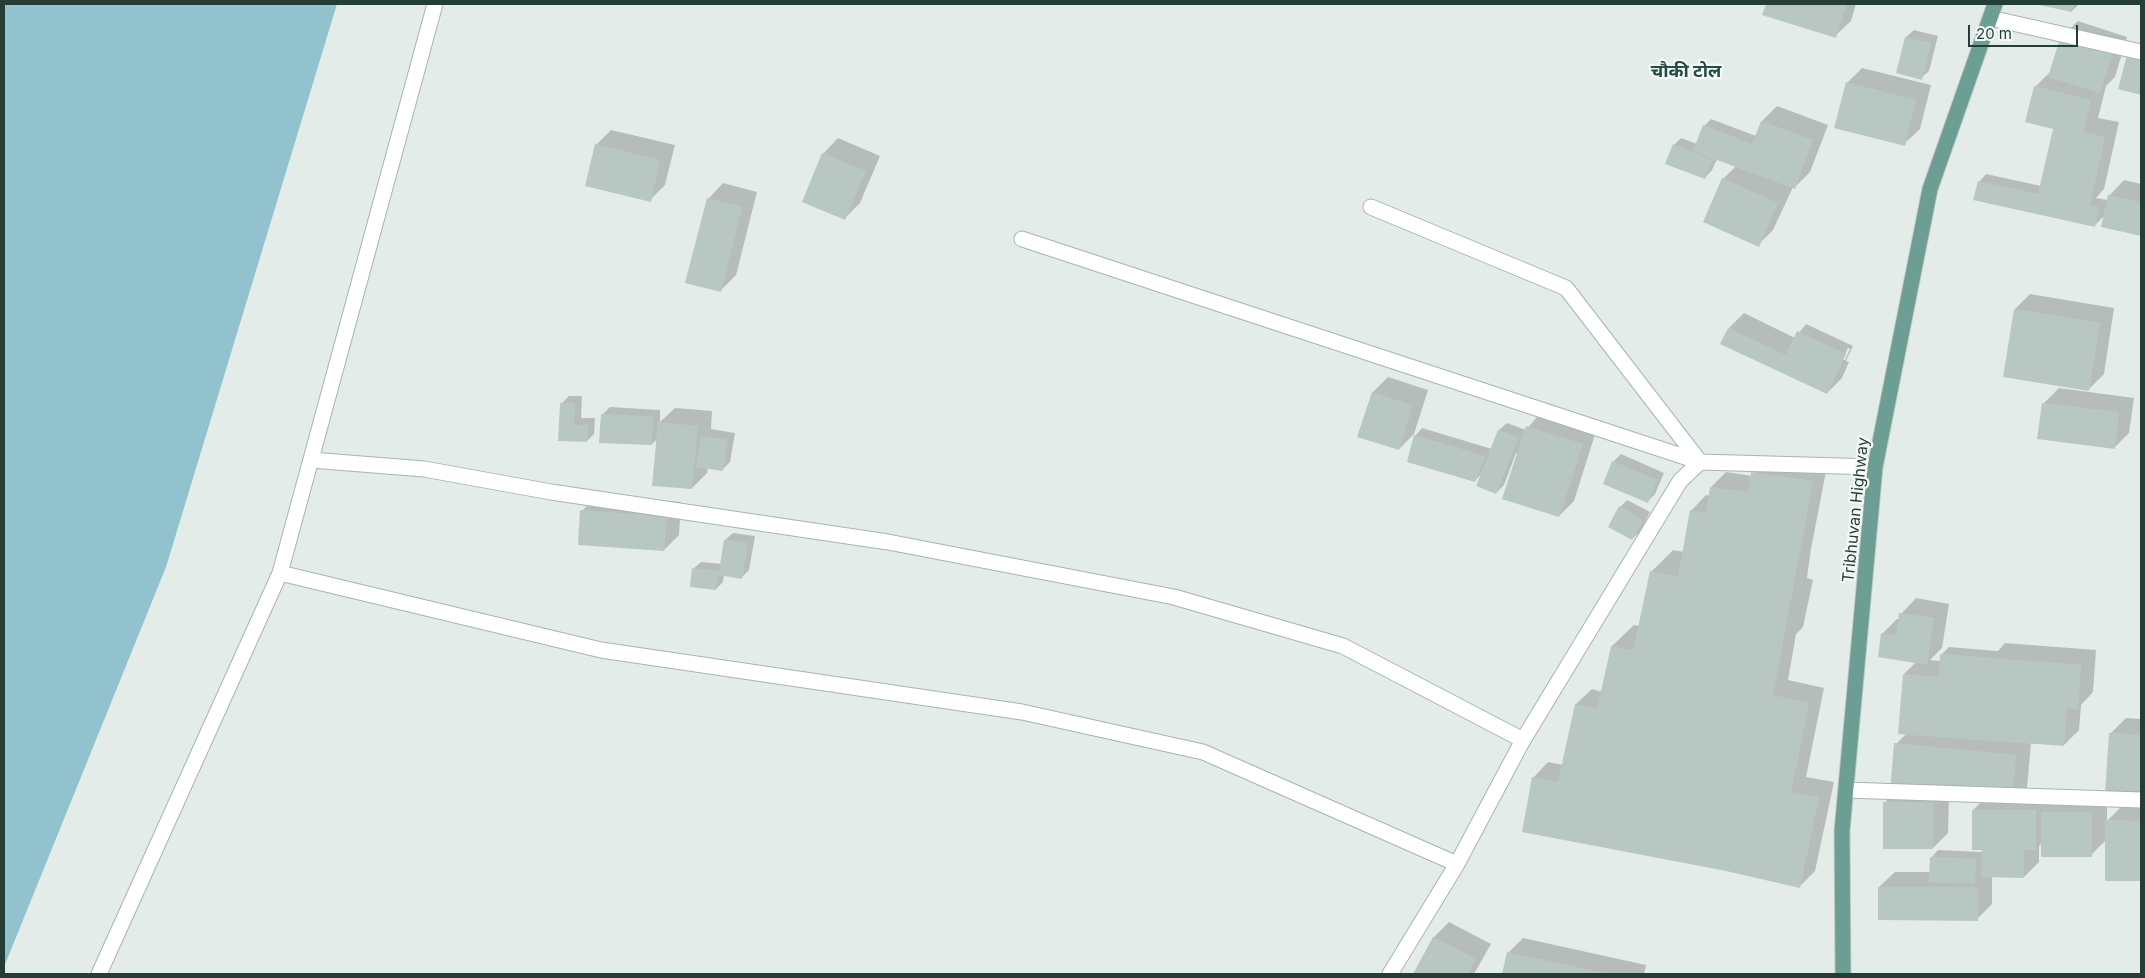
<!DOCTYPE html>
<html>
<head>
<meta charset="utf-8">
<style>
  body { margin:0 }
  #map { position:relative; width:2145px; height:978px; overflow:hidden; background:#e4ece9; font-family:Inter,sans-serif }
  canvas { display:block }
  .frame { position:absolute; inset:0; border:5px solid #253d37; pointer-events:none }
  .scale { position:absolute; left:1968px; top:25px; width:110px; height:22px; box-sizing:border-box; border:2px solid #253d37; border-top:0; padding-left:6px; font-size:15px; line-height:18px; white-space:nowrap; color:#253d37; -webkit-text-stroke:4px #f4f9f7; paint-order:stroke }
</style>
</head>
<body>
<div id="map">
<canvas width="2145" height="978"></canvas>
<div class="frame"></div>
<div class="scale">20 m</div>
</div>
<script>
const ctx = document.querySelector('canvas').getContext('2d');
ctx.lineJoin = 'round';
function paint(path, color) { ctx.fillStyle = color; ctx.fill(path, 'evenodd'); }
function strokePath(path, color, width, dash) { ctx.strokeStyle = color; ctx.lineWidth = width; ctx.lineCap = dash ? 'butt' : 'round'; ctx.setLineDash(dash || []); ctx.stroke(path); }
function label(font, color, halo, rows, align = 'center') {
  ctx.font = font + ' Inter,"Noto Sans Devanagari",sans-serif'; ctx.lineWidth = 4.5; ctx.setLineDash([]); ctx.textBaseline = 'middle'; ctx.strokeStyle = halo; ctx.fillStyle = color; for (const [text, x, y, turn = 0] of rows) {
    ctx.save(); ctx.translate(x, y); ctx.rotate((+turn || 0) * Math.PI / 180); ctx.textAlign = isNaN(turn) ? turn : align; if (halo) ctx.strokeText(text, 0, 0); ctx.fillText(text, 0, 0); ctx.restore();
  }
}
paint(new Path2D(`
  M 4,4 L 337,4 L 166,567 L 4,967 Z`), '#91c2cd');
paint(new Path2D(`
  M 1767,4 L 1856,4 L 1851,21 L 1835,36 L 1764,14 Z
  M 2040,4 L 2079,4 L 2072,11 Z
  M 2078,21 L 2127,37 L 2115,77 L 2106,86 L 2098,118 L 2119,122 L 2104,189 L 2096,198 L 2108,200 L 2109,196 L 2124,180 L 2141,184 L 2141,235 L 2103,226 L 2105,215 L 2095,225 L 1979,182 L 1986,174 L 2041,186 L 2054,128 L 2035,87 L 2050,72 L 2062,36 Z
  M 1914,30 L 1938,36 L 1929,71 L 1921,78 L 1898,72 L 1906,37 Z
  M 1862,68 L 1931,85 L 1920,129 L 1904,144 L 1847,83 Z
  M 1777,106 L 1828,125 L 1810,172 L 1795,187 L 1793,187 L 1773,230 L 1758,245 L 1723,179 L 1736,166 L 1717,159 L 1712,170 L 1705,178 L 1674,145 L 1681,138 L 1697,144 L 1704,126 L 1711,119 L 1756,136 L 1762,121 Z
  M 611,130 L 675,145 L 665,185 L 650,200 L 596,145 Z
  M 838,138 L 880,156 L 860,203 L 845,218 L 823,154 Z
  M 723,183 L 757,192 L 736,275 L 721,290 L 708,199 Z
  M 2030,294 L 2114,308 L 2104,374 L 2089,389 L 2015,309 Z
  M 1744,313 L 1795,338 L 1806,324 L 1853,346 L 1846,361 L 1849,362 L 1842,378 L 1827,393 L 1729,328 ZM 1848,348 L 1850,349 L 1845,360 L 1842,360 Z
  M 1388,377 L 1428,390 L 1414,434 L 1399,449 L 1373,392 Z
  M 2059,388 L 2134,398 L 2129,433 L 2114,448 L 2044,403 Z
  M 569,396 L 582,396 L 581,418 L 595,418 L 594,434 L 587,441 L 559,440 L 562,403 Z
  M 610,407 L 660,410 L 660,422 L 675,408 L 712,411 L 711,429 L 735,433 L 730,462 L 722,470 L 708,468 L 707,473 L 692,488 L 658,438 L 652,444 L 602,415 Z
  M 1542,411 L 1597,428 L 1574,501 L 1559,516 L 1518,454 L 1516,453 L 1504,485 L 1496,493 L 1482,473 L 1475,481 L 1415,436 L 1422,428 L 1492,449 L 1499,430 L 1507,423 L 1526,430 Z
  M 1621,454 L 1664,473 L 1655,494 L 1648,501 L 1613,462 Z
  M 1768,458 L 1827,466 L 1811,549 L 1807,578 L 1813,580 L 1803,627 L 1796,634 L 1788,680 L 1824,688 L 1806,777 L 1834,782 L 1815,871 L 1800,886 L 1533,778 L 1548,762 L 1563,765 L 1576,704 L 1592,689 L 1602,692 L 1612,646 L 1634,625 L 1639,626 L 1651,572 L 1673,550 L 1684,552 L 1691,511 L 1706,495 L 1710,496 L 1711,487 L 1726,472 L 1752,476 L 1753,473 Z
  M 597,495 L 681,502 L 679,535 L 664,550 L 582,511 Z
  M 1627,500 L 1650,512 L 1640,532 L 1632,539 L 1620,507 Z
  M 733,533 L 755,536 L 749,570 L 741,578 L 724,575 L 723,582 L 716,589 L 693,569 L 701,562 L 722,564 L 725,540 Z
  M 1916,598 L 1949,604 L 1942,648 L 1930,660 L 1941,661 L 1941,655 L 1949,647 L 1998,651 L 2005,643 L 2096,650 L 2093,692 L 2081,705 L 2079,730 L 2064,745 L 2031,743 L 2027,788 L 2019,795 L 2107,797 L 2107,821 L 2122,806 L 2141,806 L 2141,880 L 2106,880 L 2106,840 L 2091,855 L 2042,843 L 2039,846 L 2039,862 L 2024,877 L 1992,876 L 1992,904 L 1977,919 L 1879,887 L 1895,872 L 1930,872 L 1931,858 L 1938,850 L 1983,852 L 1973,810 L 1983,800 L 1949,797 L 1948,833 L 1933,848 L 1884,803 L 1895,792 L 1896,744 L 1906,734 L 1904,674 L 1916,662 L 1882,634 L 1897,619 L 1900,619 L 1901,614 Z
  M 2126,718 L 2141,719 L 2141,794 L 2110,734 Z
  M 1449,922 L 1491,944 L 1474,974 L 1414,974 L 1434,937 Z
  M 1523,938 L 1646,965 L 1644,974 L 1503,974 L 1508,953 Z`), '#0003');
paint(new Path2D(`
  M 1766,4 L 1847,4 L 1836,38 L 1762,15 Z
  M 2039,4 L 2074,4 L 2072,12 L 2039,5 Z
  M 2061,35 L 2113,52 L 2100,93 L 2048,77 Z
  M 1905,37 L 1931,43 L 1922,80 L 1896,73 Z
  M 2127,55 L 2141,59 L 2141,95 L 2118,89 Z
  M 1846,82 L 1916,100 L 1905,146 L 1834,128 Z
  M 2034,86 L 2091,100 L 2083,132 L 2105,137 L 2090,205 L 2099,207 L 2095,227 L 1973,200 L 1978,181 L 2038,194 L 2053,129 L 2025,122 Z
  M 1761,121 L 1813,140 L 1795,189 L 1693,151 L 1703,125 L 1752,144 Z
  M 595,144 L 660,160 L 651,202 L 585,186 Z
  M 1673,144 L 1713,160 L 1705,179 L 1665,164 Z
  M 822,153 L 866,171 L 845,220 L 802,202 Z
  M 1722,178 L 1778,203 L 1759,247 L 1703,222 Z
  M 2108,195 L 2141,202 L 2141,236 L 2101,227 Z
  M 707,198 L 742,207 L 721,292 L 685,283 Z
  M 2014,309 L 2100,323 L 2089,391 L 2003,377 Z
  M 1728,328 L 1786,355 L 1797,331 L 1846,354 L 1827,394 L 1720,344 Z
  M 1372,392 L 1413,405 L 1399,450 L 1357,437 Z
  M 560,403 L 575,403 L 574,425 L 588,425 L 587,442 L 558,441 Z
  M 2042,403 L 2119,412 L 2115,449 L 2037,439 Z
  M 601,414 L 653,417 L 652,445 L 599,443 Z
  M 658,422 L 698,426 L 692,489 L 652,486 Z
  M 1526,426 L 1583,444 L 1559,517 L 1502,499 Z
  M 1498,430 L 1519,437 L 1496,494 L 1476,486 Z
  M 1414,435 L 1485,456 L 1475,482 L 1407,462 Z
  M 701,436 L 728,440 L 723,471 L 696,467 Z
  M 1612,461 L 1657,480 L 1648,503 L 1603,484 Z
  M 1751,472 L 1813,481 L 1773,695 L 1809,703 L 1791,792 L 1819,797 L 1800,888 L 1726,871 L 1522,832 L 1532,777 L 1558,782 L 1575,704 L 1597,709 L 1611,646 L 1633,651 L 1650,571 L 1678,577 L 1690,510 L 1706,513 L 1710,487 L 1748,492 Z
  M 1619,506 L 1643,520 L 1632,540 L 1608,527 Z
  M 580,510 L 667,517 L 664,551 L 578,545 Z
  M 724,540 L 748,543 L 742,579 L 718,575 L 716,590 L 690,587 L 692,568 L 719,571 Z
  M 1899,613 L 1934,618 L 1927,665 L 1878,657 L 1881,633 L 1896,636 Z
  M 1940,654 L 2081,665 L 2078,709 L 2067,708 L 2064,746 L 1898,734 L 1903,674 L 1939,677 Z
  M 2109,733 L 2141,735 L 2141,795 L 2105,793 Z
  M 1894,743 L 2016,755 L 2012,804 L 1890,793 Z
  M 1883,802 L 1934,803 L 1933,849 L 1883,849 Z
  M 1972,810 L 2036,810 L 2036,850 L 2024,850 L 2024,878 L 1981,877 L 1982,850 L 1972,850 Z
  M 2041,812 L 2092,812 L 2092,857 L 2041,857 Z
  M 2105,820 L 2141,821 L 2141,881 L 2105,881 Z
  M 1930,857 L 1976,859 L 1975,884 L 1929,882 Z
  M 1878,887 L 1978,887 L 1978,921 L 1878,920 Z
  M 1433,937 L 1476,959 L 1468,974 L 1413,974 Z
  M 1507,952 L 1603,973 L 1603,974 L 1502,974 Z`), '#b9c7c2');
const minor = new Path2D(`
  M 1990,18 L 2141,52
  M 1371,207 L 1566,288 L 1700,462
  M 1022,239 L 1700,462
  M 311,460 L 424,469 L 551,492 L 888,542 L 1174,597 L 1343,646 L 1523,740
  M 280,573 L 601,650 L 1022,712 L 1203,752 L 1457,864
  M 1846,790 L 2141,800
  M 99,974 L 280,573 L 435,4
  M 1390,974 L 1457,864 L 1523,740 L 1680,481 L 1700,462 L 1875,467`);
const primary = new Path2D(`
  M 1843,974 L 1842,831 L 1875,467 L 1930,189 L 1995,4`);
strokePath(minor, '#a7b4b0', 17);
strokePath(primary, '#c2c9c7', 17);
strokePath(minor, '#fff', 15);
strokePath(primary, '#6c9e93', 15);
label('16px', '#253d37', '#f4f9f7', [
  ["Tribhuvan Highway",1856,510,-84]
]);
label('bold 18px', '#224d44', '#f4f9f7', [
  ["चौकी टोल",1686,72]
]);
</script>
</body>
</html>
